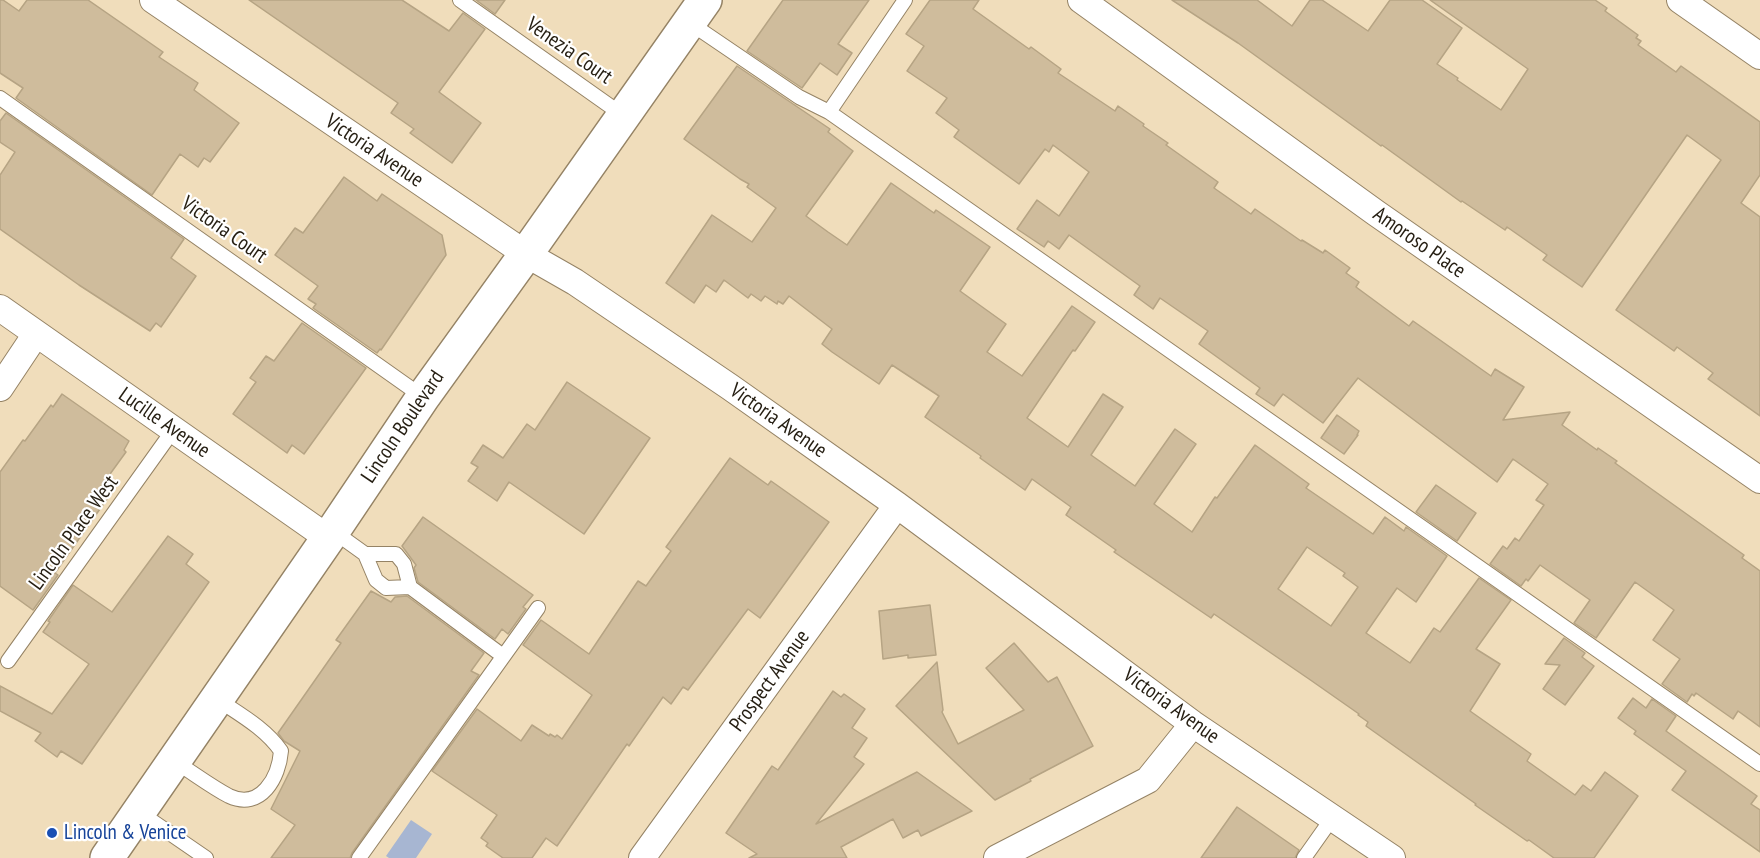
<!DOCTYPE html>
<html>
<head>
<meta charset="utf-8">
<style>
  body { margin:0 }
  canvas { display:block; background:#f0ddbb }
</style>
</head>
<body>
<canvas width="1760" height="858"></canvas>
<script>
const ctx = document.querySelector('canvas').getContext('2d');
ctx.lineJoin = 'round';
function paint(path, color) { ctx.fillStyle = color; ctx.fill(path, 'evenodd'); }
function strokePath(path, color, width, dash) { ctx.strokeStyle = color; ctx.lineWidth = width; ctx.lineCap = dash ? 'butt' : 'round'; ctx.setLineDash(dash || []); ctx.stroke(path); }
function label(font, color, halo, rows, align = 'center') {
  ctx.font = font + ' "PT Sans Narrow",sans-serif'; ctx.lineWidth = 4.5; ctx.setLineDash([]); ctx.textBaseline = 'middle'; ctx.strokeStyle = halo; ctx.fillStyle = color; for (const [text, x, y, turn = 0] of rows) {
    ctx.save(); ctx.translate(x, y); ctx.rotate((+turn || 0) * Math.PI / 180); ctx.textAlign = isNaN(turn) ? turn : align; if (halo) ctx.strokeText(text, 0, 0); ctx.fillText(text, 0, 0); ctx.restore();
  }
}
paint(new Path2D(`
  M 411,820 L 432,834 L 416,858 L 389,858 L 386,856 Z`), '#a7b6d2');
const building = new Path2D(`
  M 0,0 L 3,0 L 19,11 L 27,0 L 88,0 L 163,52 L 159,57 L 198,83 L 194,90 L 239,123 L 210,162 L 204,158 L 198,167 L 180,154 L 152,195 L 16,98 L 23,88 L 0,73 Z
  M 249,0 L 402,0 L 449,31 L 463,13 L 485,29 L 439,92 L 481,123 L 452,163 L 410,133 L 414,129 L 391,113 L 398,103 Z
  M 476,0 L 505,0 L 495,14 Z
  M 783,0 L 869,0 L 838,44 L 852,53 L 837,75 L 820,63 L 802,88 L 747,51 Z
  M 930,0 L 979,0 L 973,9 L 1029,49 L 1031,47 L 1061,69 L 1058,73 L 1115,111 L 1118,106 L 1144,124 L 1143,126 L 1168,143 L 1166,145 L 1218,182 L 1214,188 L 1251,214 L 1255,209 L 1301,241 L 1302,240 L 1323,253 L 1325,250 L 1350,268 L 1346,273 L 1359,282 L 1356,287 L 1409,326 L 1413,321 L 1491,376 L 1495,369 L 1524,387 L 1503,420 L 1570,412 L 1562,425 L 1597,450 L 1598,448 L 1617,461 L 1615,463 L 1744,555 L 1742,558 L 1760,571 L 1760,727 L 1738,711 L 1733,719 L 1696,693 L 1694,696 L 1692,694 L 1687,702 L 1662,684 L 1680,659 L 1653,640 L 1674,610 L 1635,582 L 1596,638 L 1574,623 L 1590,600 L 1540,565 L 1528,581 L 1526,579 L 1521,586 L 1490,564 L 1503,546 L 1507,549 L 1515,538 L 1519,541 L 1544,505 L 1536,500 L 1548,484 L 1513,459 L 1497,482 L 1358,378 L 1323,423 L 1283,394 L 1274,406 L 1256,394 L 1260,388 L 1199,344 L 1208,331 L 1160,298 L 1153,309 L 1134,295 L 1140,286 L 1069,235 L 1059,249 L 1048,241 L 1044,247 L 1017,229 L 1037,200 L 1059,216 L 1089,172 L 1053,145 L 1049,152 L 1045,149 L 1019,184 L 954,137 L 959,130 L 936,113 L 947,98 L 907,71 L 924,46 L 906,34 Z
  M 1172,0 L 1257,0 L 1292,26 L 1310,0 L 1322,0 L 1368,31 L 1390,0 L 1422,0 L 1462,28 L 1437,64 L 1458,78 L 1457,80 L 1501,110 L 1528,69 L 1430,0 L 1595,0 L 1607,8 L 1605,11 L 1638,35 L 1636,38 L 1641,41 L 1638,45 L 1676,72 L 1681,66 L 1760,122 L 1760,175 L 1741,203 L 1760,217 L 1760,416 L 1708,379 L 1713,373 L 1677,347 L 1674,351 L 1616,310 L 1721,160 L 1687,135 L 1582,287 L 1543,260 L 1547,255 L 1507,227 L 1505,230 L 1462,201 L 1461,202 L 1382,145 L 1381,146 L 1238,43 Z
  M 737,66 L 830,129 L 828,132 L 853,151 L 806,216 L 828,232 L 847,245 L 891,183 L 934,213 L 936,210 L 990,247 L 960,291 L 1006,324 L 987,352 L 1022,376 L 1072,306 L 1095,322 L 1075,351 L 1073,350 L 1027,418 L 1068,447 L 1103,394 L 1123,407 L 1091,455 L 1135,486 L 1175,429 L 1196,444 L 1154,504 L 1192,532 L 1215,497 L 1217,498 L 1255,445 L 1309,484 L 1306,488 L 1373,534 L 1385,517 L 1404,531 L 1406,527 L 1447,556 L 1416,602 L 1397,588 L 1366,633 L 1410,663 L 1434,628 L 1440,632 L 1479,578 L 1511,600 L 1476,649 L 1500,664 L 1470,711 L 1531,754 L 1527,761 L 1575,795 L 1583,785 L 1591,791 L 1605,772 L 1638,796 L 1594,858 L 1554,858 L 1529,840 L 1527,841 L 1475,805 L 1476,804 L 1366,726 L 1368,722 L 1358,715 L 1359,714 L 1309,679 L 1214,614 L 1211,618 L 1114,552 L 1116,550 L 1066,515 L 1071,507 L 1032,479 L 1025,490 L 980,458 L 981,456 L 925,417 L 939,396 L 892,365 L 879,384 L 832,352 L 822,344 L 832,329 L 789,296 L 783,304 L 778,301 L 777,304 L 765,296 L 761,301 L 751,294 L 748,298 L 724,280 L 716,292 L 706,285 L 694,303 L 666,283 L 712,215 L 752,242 L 776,208 L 747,187 L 749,184 L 740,179 L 684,139 ZM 1307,547 L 1345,573 L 1343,576 L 1358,587 L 1331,626 L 1278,589 Z
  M 6,113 L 184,239 L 171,258 L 196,276 L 161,327 L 156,323 L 150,331 L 79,285 L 0,229 L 0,175 L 15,152 L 0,142 L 0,121 Z
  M 344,177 L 377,201 L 382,194 L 442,235 L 446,255 L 381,350 L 380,349 L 377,353 L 313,308 L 316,304 L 308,299 L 318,286 L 275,255 L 295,228 L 303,233 Z
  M 302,323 L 366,368 L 304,454 L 292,445 L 287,453 L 233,414 L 256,382 L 250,378 L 266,356 L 274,361 Z
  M 567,382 L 650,438 L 584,534 L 509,482 L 497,501 L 468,481 L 478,467 L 471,463 L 483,445 L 503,458 L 527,424 L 535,430 Z
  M 62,394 L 129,441 L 124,450 L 126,452 L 97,492 L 107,499 L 55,573 L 58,575 L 33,610 L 0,586 L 0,472 L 23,440 L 25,441 L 51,405 L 53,407 Z
  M 1337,415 L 1359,431 L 1357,435 L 1358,435 L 1344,454 L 1321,438 Z
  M 730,458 L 768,485 L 771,481 L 829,522 L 760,618 L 748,609 L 688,690 L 683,687 L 671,704 L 663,697 L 629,746 L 627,744 L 557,846 L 546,838 L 532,858 L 503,858 L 486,846 L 488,843 L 481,838 L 497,815 L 432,771 L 477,709 L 521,741 L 532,725 L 549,736 L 550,734 L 555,737 L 557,735 L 562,739 L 592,695 L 523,645 L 541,620 L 589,654 L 638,581 L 646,586 L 671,551 L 666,547 Z
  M 1436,485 L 1476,513 L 1457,541 L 1416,512 Z
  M 423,517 L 533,595 L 523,607 L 526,609 L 508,634 L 502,629 L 495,639 L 418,582 L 414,568 L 416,565 L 402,546 Z
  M 168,536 L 193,554 L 186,564 L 209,582 L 82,764 L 61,751 L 57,757 L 35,741 L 41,733 L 0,711 L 0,686 L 52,714 L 89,664 L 43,632 L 50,622 L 48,621 L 73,585 L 112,612 Z
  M 371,591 L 391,602 L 395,597 L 407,596 L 484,653 L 471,671 L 479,675 L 352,853 L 350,858 L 271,858 L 295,825 L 271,809 L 300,751 L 284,741 L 278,733 L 341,643 L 336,640 Z
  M 930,605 L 936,655 L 908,658 L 908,655 L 883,659 L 879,611 Z
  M 1564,638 L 1585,653 L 1582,657 L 1594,666 L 1565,705 L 1543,689 L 1560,665 L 1545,664 Z
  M 1014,643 L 1048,682 L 1057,677 L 1093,746 L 1030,779 L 1031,781 L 995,800 L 896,706 L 937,662 L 943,710 L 942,712 L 958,744 L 1024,710 L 986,668 Z
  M 833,691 L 841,697 L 844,694 L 865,709 L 852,728 L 867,738 L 854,757 L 864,764 L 816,824 L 917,772 L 972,811 L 921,836 L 918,830 L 903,838 L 893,819 L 841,847 L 847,858 L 749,858 L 757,854 L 726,833 L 772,766 L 778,770 Z
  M 1633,698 L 1646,708 L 1652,699 L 1676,716 L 1666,731 L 1757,796 L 1751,804 L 1760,810 L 1760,852 L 1672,790 L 1686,771 L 1634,734 L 1636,731 L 1618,718 Z
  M 1237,807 L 1299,850 L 1295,858 L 1201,858 Z`);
paint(building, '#cfbc9c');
strokePath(building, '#b6a484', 1.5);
const service = new Path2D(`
  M 460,0 L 624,116
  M 690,23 L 799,97 L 829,112 L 1760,764
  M 0,98 L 423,397
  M 829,112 L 905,0
  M 333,531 L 365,554 L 376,580 L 386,588 L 410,587 L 404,564 L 396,554 L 365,554
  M 410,587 L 503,656
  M 8,661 L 174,429
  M 174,761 C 192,772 210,786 229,796 C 261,811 279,777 281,751 C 265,728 239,714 217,699
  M 139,812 L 206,858
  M 359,858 L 538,608
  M 1304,858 L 1333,817`);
const minor = new Path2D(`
  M 153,0 L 526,254 L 575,282 L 730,387 L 897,505 L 1193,724 L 1392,858
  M 1081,0 L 1376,213 L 1760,480
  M 1680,0 L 1760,56
  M 0,308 L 328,538
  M 0,388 L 36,334
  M 642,858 L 897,505
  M 997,858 L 1148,780 L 1193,724`);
const trunk = new Path2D(`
  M 107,858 L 333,531 L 423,397 L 526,254 L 705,0`);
strokePath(service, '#958365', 16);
strokePath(minor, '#958365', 28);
strokePath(trunk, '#958365', 36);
strokePath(service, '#fff', 14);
strokePath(minor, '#fff', 26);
strokePath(trunk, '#fff', 33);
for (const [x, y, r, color] of [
  [52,833,6,"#1a4fb4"]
]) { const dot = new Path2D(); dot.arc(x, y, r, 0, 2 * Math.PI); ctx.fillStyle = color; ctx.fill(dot); strokePath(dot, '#fff', 2); }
label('21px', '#251e12', '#fff', [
  ["Venezia Court",569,51,35],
  ["Victoria Avenue",374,151,34],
  ["Victoria Court",224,230,35],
  ["Amoroso Place",1419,243,35],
  ["Victoria Avenue",778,421,35],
  ["Lucille Avenue",164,423,35],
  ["Lincoln Boulevard",403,427,-56],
  ["Lincoln Place West",74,533,-54],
  ["Prospect Avenue",770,681,-54],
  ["Victoria Avenue",1171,706,36]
]);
label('21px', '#164399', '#fff', [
  ["Lincoln & Venice",64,833]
], 'left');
</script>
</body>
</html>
